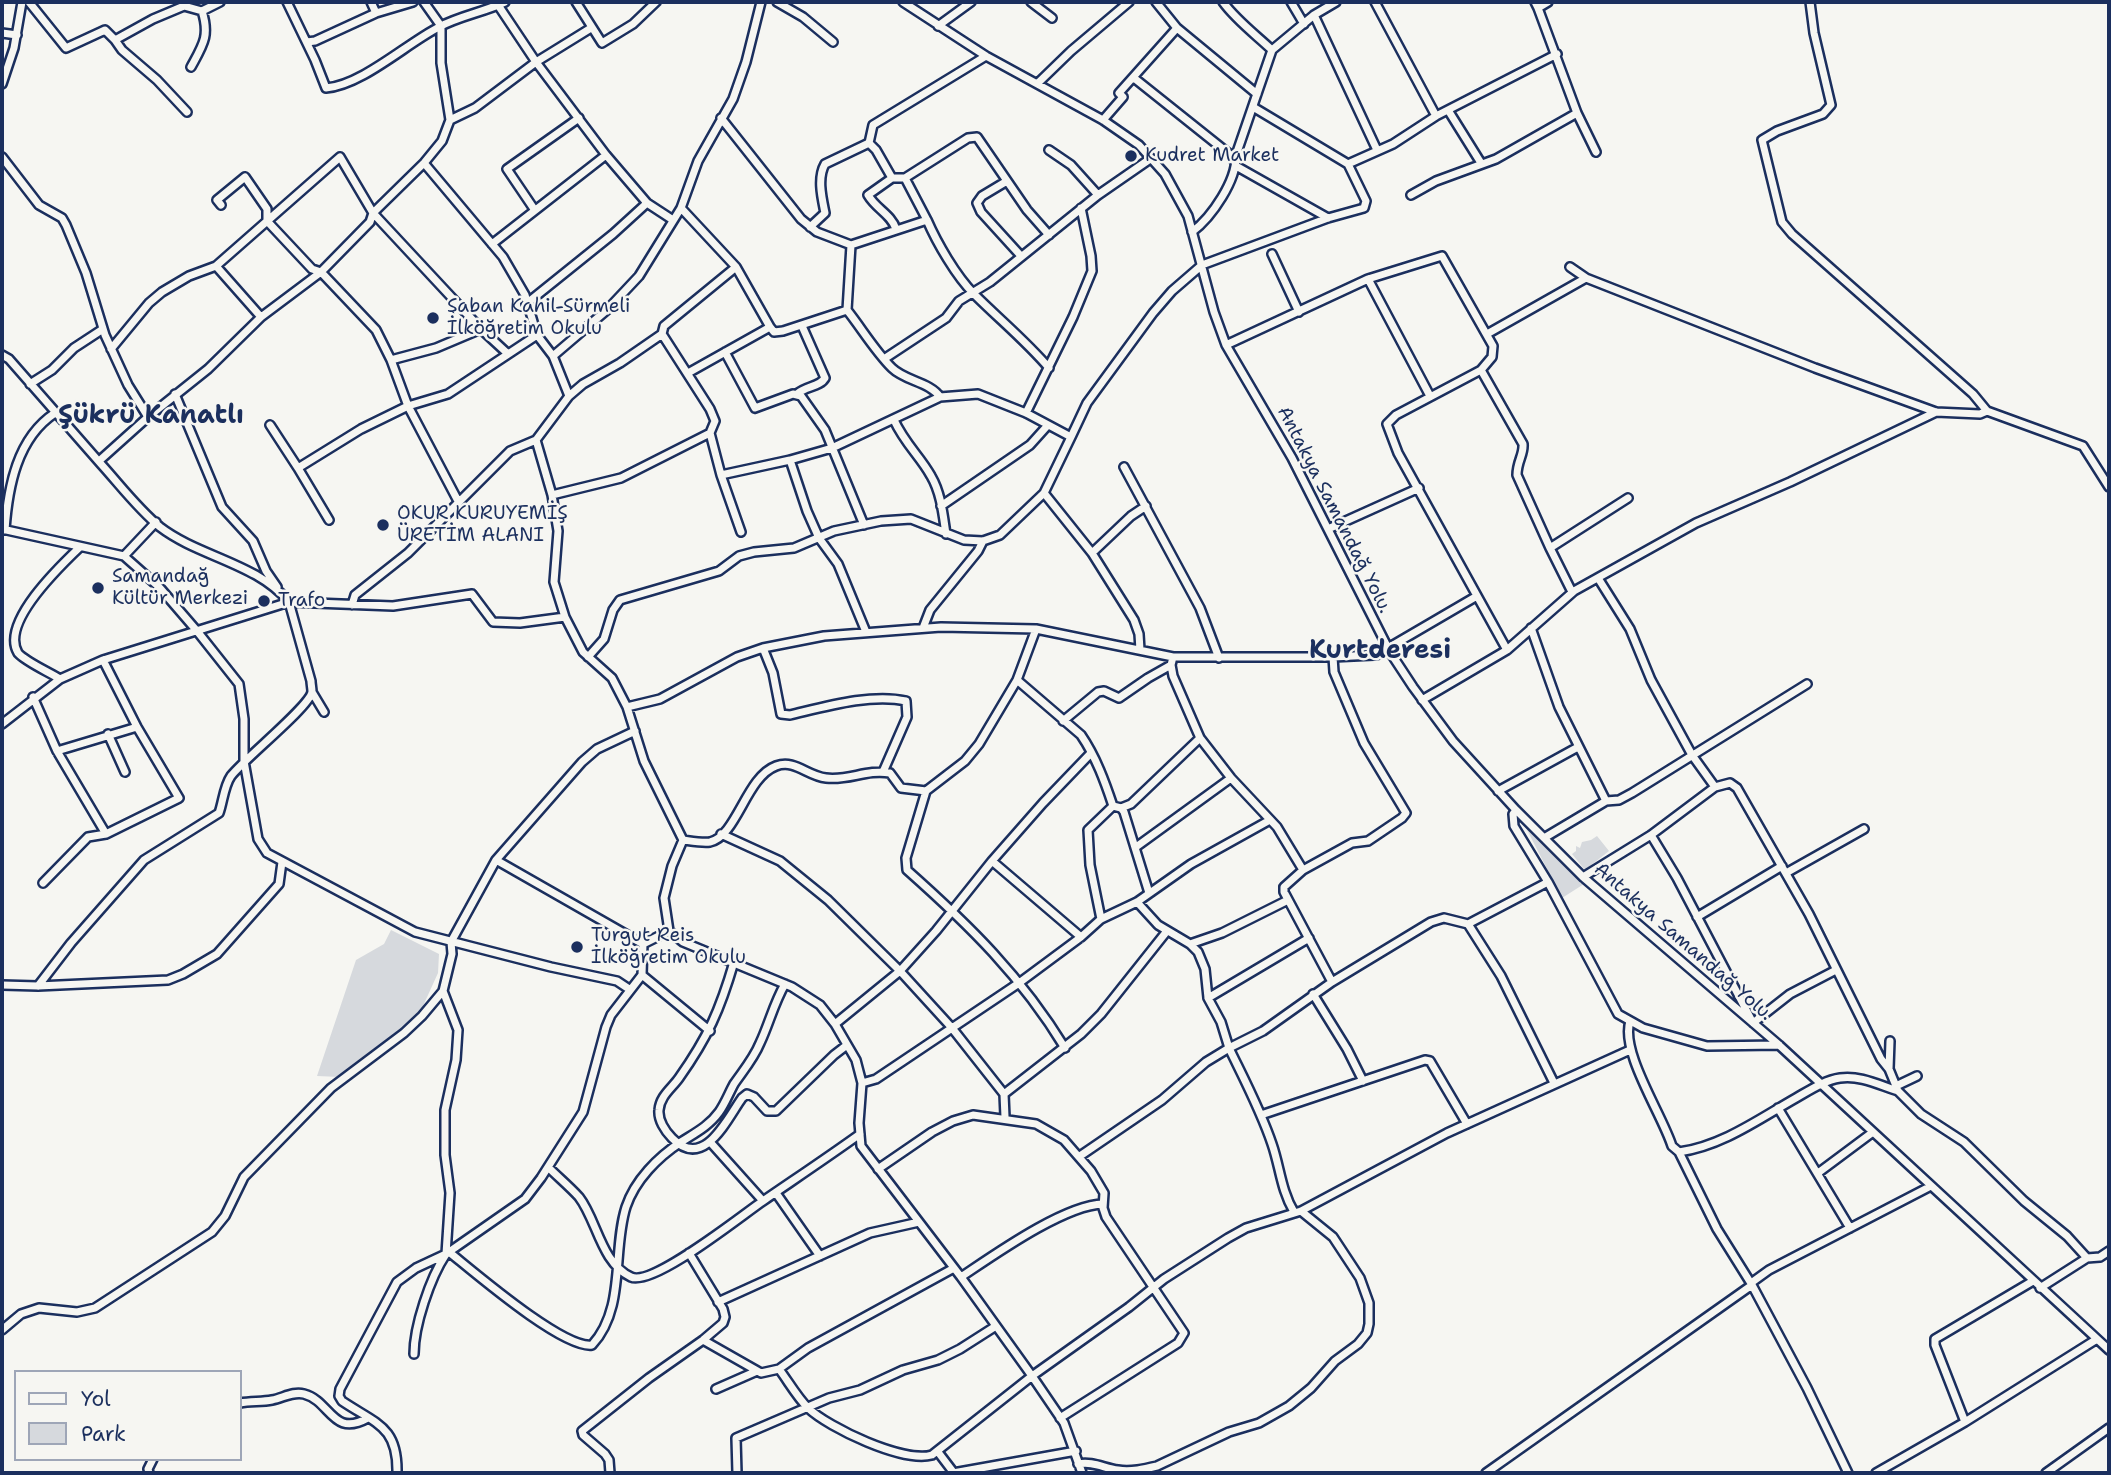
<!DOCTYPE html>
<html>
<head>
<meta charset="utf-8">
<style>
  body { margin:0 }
  #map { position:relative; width:2111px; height:1475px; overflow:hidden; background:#f6f6f2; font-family:"Shantell Sans",sans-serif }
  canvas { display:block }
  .frame { position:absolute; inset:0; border:4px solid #1b2f5e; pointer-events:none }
  .legend { position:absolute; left:14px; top:1370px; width:228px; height:91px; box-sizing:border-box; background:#f6f6f2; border:2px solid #9ea6b7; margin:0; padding:9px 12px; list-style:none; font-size:21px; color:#1b2f5e }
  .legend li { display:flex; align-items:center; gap:14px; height:35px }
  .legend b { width:35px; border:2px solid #9ea6b7 }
</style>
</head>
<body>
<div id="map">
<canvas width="2111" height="1475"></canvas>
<div class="frame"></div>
<ul class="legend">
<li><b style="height:9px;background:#f6f6f2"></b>Yol</li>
<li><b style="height:19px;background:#d6d9dd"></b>Park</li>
</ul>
</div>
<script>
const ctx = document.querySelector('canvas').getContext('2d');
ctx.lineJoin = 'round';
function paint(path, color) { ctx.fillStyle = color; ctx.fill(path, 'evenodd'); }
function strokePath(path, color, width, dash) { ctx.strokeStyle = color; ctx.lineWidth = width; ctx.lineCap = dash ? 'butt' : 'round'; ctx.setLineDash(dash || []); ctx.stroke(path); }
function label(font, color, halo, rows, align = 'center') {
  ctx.font = font + ' "Shantell Sans",sans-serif'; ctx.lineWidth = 5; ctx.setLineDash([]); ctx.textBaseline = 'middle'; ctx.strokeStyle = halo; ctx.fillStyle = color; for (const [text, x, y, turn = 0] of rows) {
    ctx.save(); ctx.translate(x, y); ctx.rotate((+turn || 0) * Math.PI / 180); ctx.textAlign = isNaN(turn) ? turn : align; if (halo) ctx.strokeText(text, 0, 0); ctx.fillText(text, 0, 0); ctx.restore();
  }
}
paint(new Path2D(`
  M 1524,824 L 1584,884 L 1562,898 Z
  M 1597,836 L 1609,851 L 1585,870 L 1572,854 L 1576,851 L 1576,846 L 1580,848 L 1582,842 L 1591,840 Z
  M 391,930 L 439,954 L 438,973 L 418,1017 L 340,1077 L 317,1076 L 356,960 L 384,944 Z`), '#d6d9dd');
const minor = new Path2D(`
  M 29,2 L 66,48 L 105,30 L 115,40 L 153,19 L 184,6 L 202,11 L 220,2
  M 287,2 L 315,60 L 326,88 C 362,85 406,44 439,27 C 459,16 484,12 505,2
  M 371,2 L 376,13 L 413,2
  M 576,2 L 602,43 L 633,24 L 656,2
  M 777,2 L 803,17 L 833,42
  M 903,2 L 986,56 L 1103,120 L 1139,145 L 1165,174 L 1188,216 L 1214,312 L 1226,345 L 1292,458 L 1390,652 L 1413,687 L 1453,741 L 1516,810 L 1583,877 L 1779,1045 L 2109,1350
  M 1031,2 L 1052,18
  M 1156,2 L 1177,28 L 1257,94
  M 1223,2 C 1236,20 1255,34 1272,50
  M 1291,2 L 1304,24
  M 1375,2 L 1436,116 L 1557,54
  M 1535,2 L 1538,8 L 1548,2
  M 1810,2 L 1814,33 L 1831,105 L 1823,114 L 1777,131 L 1762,140 L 1782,222 L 1792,234 L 1973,394 L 1987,411 L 2083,446 L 2109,487
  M 498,5 L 536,62 L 606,155 L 647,203 L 673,220
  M 1538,8 L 1577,113 L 1596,152
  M 1314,15 L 1377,150
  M 938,26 L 971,2
  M 2,33 L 17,35
  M 115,40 L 122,50 L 157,80 L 187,112
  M 307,42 L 315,41 L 376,13
  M 191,67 C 203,45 210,36 202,11
  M 1134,78 L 1233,157 L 1236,166 L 1328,218
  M 1038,83 L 1071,51 L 1129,2
  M 2,84 L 14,48 L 22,2
  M 1253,107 L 1348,164
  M 1448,110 L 1481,163
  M 721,118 L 801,219 L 817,232 L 851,245 L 927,220 C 937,243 956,276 974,294 C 999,319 1026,341 1049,368
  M 450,120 L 475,108 L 536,62 L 591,28
  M 1103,120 L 1123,97 L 1119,93 L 1177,28
  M 869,143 L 876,150 L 892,178 L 905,178 L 927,220
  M 1049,150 L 1071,165 L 1098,195
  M 2,157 L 39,205 L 62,218 L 66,225 L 86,273 L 105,335 L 128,385 L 148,417
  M 424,163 L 503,257 L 525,295 L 537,335 L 553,356 L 569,396
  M 1348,164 L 1393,144 L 1436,116
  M 892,178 L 868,195 C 876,209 891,214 896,229
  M 905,178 L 968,138 L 977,137 L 1027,210 L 1049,235
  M 1007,181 L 982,196 L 977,203 L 981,212 L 1021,256
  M 1411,195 L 1436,181 L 1496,159 L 1577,113
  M 221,205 L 217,200 L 245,177 L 267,209 L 267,221 L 312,269 L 321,272 L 376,330 L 391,360
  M 681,208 L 736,267 L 770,327
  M 534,209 L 507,169 L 579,118
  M 810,227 L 825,213 C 822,198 817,178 825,164 L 869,143 L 873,125 L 986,56
  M 1192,232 C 1212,217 1237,180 1236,155 L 1272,50 L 1314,15 L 1336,2
  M 492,244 L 606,155
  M 1272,254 L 1299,312
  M 216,266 L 261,317
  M 1570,267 L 1586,278
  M 1368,279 L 1430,396
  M 526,304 L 613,234 L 647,203
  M 847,310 L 851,245
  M 662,334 L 710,409 L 715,421 L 710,433 L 721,475 L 741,532
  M 1487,334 L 1586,278 L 1815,368 L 1936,412 L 1980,414 L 1987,411
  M 1226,345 L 1368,279 L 1442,256 L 1493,346 L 1492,357 L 1481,370 L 1523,444 C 1524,455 1517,461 1517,475 L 1550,548 L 1572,592
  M 111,349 L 149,303 L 162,292 L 189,276 L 216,266 L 340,157 L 373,213 L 481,329 L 507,353
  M 725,352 L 755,408 L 793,394 L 801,396 L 825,430 L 864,525
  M 2,355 L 9,359 C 40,394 70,429 101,464 C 120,485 138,509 160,527 C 199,557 257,563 289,602 L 393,606 L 472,594 L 493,622 L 520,623 L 565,617
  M 553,356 L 608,309 L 639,276 L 681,208 L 698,161 L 733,99 L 746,62 L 761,2
  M 884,359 L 946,318 L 959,301 L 990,282 L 1098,195 L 1150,159
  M 1481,370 L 1396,415 L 1387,424 L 1398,453 L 1507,650
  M 688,373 L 770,327 L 774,332 L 783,331 L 847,310 C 862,329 875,351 892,368 C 905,381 930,382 940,397
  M 30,384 L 52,370 L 74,348 L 103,329
  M 175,394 L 222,507 L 253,541 L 266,571 L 277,587
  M 797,394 C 805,386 820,387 825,378 L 802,326
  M 1026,413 L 1073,317 L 1092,271 L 1091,256 L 1081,208
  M 894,420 C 905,444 920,456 931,476 C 941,493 943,514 946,534
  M 270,425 L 298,468
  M 1071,437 L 1087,403 L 1153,313 L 1172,291 L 1202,265 L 1328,218 L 1364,208 L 1366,201 L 1348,164
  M 536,440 L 552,495 L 558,531 L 554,582 L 565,617 L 583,652 L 612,678 L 627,707 L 644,761 L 683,840
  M 790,460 L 807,511 L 819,538 L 838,564 L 866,632
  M 99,461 L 148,417 L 208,369 L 261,317 L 321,272 L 370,222 L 373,213 L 424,163 L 442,141 L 450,120 L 441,63 L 441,26 L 424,2
  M 1124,467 L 1200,608 L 1219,658
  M 1044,493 L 1092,553 L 1134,620 L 1139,634 L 1140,650
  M 552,495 L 621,478 L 710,433
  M 458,501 L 408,406 L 391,360 L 436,348 L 481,329
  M 941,506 L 1030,445 L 1048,425
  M 329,520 L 298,468 L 361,429 L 408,406 L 448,394 L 537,335
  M 2,529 L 124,556 L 160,588 L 197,631 L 239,684 L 244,719 L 244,761 L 258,839 L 267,853 L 415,932 L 551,967 L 617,981 L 629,989
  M 1328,529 L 1419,488
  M 5,530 C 8,487 17,438 55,413
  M 1550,548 L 1628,498
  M 1092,553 L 1131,516 L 1146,506
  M 124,556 L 156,522
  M 1598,578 L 1630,629 L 1651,680 L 1692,755 L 1715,787 L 1730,783 L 1737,788 L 1809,914 L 1881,1059 L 1889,1069
  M 352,605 L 355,595 L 408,553 L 510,451 L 536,440 L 569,396 L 583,384 L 620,363 L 662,334 L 664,326 L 736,267
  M 923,628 L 930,610 L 978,551 L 983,541
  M 1531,628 L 1559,707 L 1606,801
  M 1036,629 L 1017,680 L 979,744 L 965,761 L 926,791 L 906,858 L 907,870 C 970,926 1021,976 1065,1048
  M 763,648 L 773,673 L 781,714 L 790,715 C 824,707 871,693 906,701 L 907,717 L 883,772
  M 1388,648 L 1477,596
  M 588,657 L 604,639 L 613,610 L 620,600 L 719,571 L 739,556 L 754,552 L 794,548 L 834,531 L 881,521 L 911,519 L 964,540 L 983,541 L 1000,535 L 1044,493 L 1071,437 L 1026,413 L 978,394 L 940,397 L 832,448 L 790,460 L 721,475
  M 1173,657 L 1171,665 L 1173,676 L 1200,738 L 1231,778 L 1277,827 L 1303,870
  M 60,679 C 49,672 26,662 18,653 C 0,623 60,566 80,547
  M 1017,680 L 1081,735 C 1096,757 1105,782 1113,806 L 1121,808 L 1124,812 L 1149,893
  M 312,692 L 324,712
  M 33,697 L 57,751 L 106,834
  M 1422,700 L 1507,650 L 1574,591 L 1696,523 L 1790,482 L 1936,412
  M 627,707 L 660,699 L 737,657 L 763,648 L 824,636 L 941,627 L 1036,629 L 1173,657 L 1333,657 L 1374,655 L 1390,652
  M 1063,721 L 1098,692 L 1104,691 L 1119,698 L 1148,678 L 1171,665
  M 2,724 L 60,679 L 103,660 L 289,602 L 311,681 C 311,684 312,688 312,692 C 309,707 245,758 231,776 C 224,786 223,802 219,813 L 144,860 L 71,943 L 38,986
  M 108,734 L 125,772
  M 57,751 L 137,727
  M 1498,791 L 1578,747
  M 1121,808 L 1131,804 L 1200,738
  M 1516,810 L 1513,814 L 1514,826 L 1548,882 L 1618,1014 L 1643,1028 L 1707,1046 L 1779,1045
  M 721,834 L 780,861 L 828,900 L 900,971 L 952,1028 L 1004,1094 L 1005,1117
  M 1651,835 L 1677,878 L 1753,1023 L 1790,994 L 1836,970
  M 1544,838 L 1606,801 L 1619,800 L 1632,793 L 1807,684
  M 1136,847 L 1231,778
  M 496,860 L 643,944
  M 992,861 L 1081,937
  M 1786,873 L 1864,829
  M 1583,877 L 1651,835 L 1715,787
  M 43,883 L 88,837 L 106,834 L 179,798 L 137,727 L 103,660
  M 1697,917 L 1782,866
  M 1101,919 L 1090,865 L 1088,830 L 1113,806
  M 1468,924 L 1501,976 L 1554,1083
  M 669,931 L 664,898 L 672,866 L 683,840 C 691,841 702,843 710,842 C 737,836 746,777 776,766 C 795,759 807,776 826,778 C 849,781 866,769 890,773 L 901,788 L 926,791
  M 1190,944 L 1222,933 L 1288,900
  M 734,962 C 720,1010 708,1037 679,1078 C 672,1088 660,1096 659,1110 C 658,1120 665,1131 672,1138 C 704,1171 727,1119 742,1098 L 747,1094 L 754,1097 L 767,1111 L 776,1111 L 834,1055 L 847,1045
  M 642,975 L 710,1031
  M 1332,982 L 1284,892 L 1284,887 L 1303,870 L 1352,843 L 1368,841 L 1402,818 L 1406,813 L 1364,743 L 1334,672 L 1333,657
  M 2,985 L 38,986 L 168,980 L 183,974 L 217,954 L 279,884 L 282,862
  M 1313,994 L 1347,1049 L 1363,1081
  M 1208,998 L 1309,938
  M 1630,1021 C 1620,1052 1662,1114 1672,1146 L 1679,1152 L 1717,1229 L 1752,1285 L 1807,1388 L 1848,1473
  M 835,1024 L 900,971 L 936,931 L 992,861 L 1043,803 L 1091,753
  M 1890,1041 L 1889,1069 L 1898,1091 L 1921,1114 L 1964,1142 L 2024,1201 L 2067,1236 L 2087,1258
  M 862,1083 L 876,1079 L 1019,983 L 1081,937 L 1101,919 L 1137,902 L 1191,864 L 1270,820
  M 1896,1086 L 1917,1076
  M 1004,1094 L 1081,1034 L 1101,1014 L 1167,931
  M 1778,1108 L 1850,1228
  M 1261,1115 L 1425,1060 L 1430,1061 L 1467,1124
  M 711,1143 L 763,1201
  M 1679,1152 C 1722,1146 1759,1119 1796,1098 C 1810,1090 1825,1080 1840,1078 C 1860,1075 1879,1085 1898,1091
  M 1080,1156 L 1162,1100 L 1206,1062 L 1229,1048 L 1221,1022 L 1208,998 L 1205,969 L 1198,952 L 1190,944 L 1158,925 L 1137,902
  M 548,1167 C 558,1177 570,1187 579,1197 C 597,1220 601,1263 631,1277 C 653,1287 742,1215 763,1201 C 795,1179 828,1157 860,1134
  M 878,1169 L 932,1132 L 953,1121 L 973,1115 L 1036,1124 L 1064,1140 L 1091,1171 L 1104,1193 L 1103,1208 L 1106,1217 L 1184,1333 L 1178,1343 L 1060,1418
  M 1818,1173 L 1873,1132
  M 776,1193 L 820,1256
  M 1294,1212 C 1281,1190 1280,1167 1272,1144 C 1261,1111 1244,1079 1229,1048 L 1263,1031 L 1332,982 L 1431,922 L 1444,918 L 1468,924 L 1548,882
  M 449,1252 C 474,1272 563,1349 592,1345 C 626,1308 612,1251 626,1207 C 635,1180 658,1157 681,1142 C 695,1133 709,1126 719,1112 C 725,1104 729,1093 734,1084 C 743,1071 754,1058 760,1043 C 769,1024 774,1003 785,984
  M 961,1277 C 994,1255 1064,1205 1103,1204
  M 1751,1283 L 1769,1270 L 1931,1186
  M 2040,1288 L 2087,1258 L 2100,1257 L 2109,1251
  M 718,1302 L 870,1233 L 919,1222
  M 2,1330 L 21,1314 L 39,1308 L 77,1312 L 95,1308 L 212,1232 L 225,1216 L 244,1177 L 331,1088 L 404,1033 L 422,1016 L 443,991 L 452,954 L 451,942 L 496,860 L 582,762 L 597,749 L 635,731
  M 703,1340 L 761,1373 L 779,1369 L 808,1348 L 954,1268
  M 414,1354 C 414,1326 430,1278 446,1254 L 525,1199 L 541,1178 L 583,1112 L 606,1027 L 611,1015 L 642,975 L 643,944 L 669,931 L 683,942 L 792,987 L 820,1005 L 835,1024 L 856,1060 L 862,1083 L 859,1123 L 861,1146 L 961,1277 L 1032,1376 L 1064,1423 L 1082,1473
  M 779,1369 C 788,1381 797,1397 808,1408 C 829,1428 903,1463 932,1455 L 1032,1376 L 1129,1307 L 1164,1279 L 1228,1238 L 1246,1228 L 1301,1211 L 1447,1133 L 1630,1050
  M 716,1389 L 757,1371
  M 240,1403 C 251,1401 262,1402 272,1400 C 283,1398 293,1391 304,1394 C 331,1401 332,1438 368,1418
  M 1965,1422 L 1935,1345 L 1935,1339 L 2033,1281
  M 938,1452 L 954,1473
  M 1078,1464 C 1092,1461 1104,1468 1118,1470 C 1131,1472 1144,1469 1157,1466 L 1229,1432 L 1259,1423 L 1289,1406 L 1311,1388 L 1335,1361 L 1358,1344 L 1367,1333 L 1369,1324 L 1369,1303 L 1360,1278 L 1333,1237 L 1301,1211
  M 149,1473 L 148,1469 L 153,1459
  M 397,1473 C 398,1426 376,1424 342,1401 L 339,1396 L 340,1389 L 397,1282 L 416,1268 L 446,1254 L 450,1193 L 445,1155 L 445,1110 L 456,1060 L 458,1030 L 443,991
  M 610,1473 L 609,1460 L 605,1454 L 583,1435 L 582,1431 L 649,1378 L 703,1340 L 723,1323 L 725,1317 L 723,1309 L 689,1253
  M 737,1473 L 736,1438 L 829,1398 L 860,1390 L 903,1370 L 938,1360 L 960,1349 L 996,1326
  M 953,1473 L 1076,1451
  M 1486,1473 L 1752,1285
  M 1876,1473 L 1965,1422 L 2097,1339
  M 2046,1473 L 2109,1428`);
strokePath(minor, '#1b2f5e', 12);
strokePath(minor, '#f6f6f2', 7);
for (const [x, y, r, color] of [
  [1131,156,7,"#1b2f5e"],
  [433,318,7,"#1b2f5e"],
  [383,525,7,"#1b2f5e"],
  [98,588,7,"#1b2f5e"],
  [264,601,7,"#1b2f5e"],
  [577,947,7,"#1b2f5e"]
]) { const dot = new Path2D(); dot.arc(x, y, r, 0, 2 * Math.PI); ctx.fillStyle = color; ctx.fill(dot); strokePath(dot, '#f6f6f2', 2.5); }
label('19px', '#1b2f5e', '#f6f6f2', [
  ["Kudret Market",1145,156],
  ["Şaban Kahil-Sürmeli",447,307],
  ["İlköğretim Okulu",447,329],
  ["OKUR KURUYEMİŞ",397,514],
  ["ÜRETİM ALANI",397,536],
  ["Samandağ",112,577],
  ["Kültür Merkezi",112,599],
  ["Trafo",278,601],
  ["Turgut Reis",591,936],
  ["İlköğretim Okulu",591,958]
], 'left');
label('19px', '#1b2f5e', '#f6f6f2', [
  ["Antakya Samandağ Yolu.",1334,510,63],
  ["Antakya Samandağ Yolu.",1683,942,41]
]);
label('bold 26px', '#1b2f5e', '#f6f6f2', [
  ["Şükrü Kanatlı",151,416],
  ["Kurtderesi",1380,651]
]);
</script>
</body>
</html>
